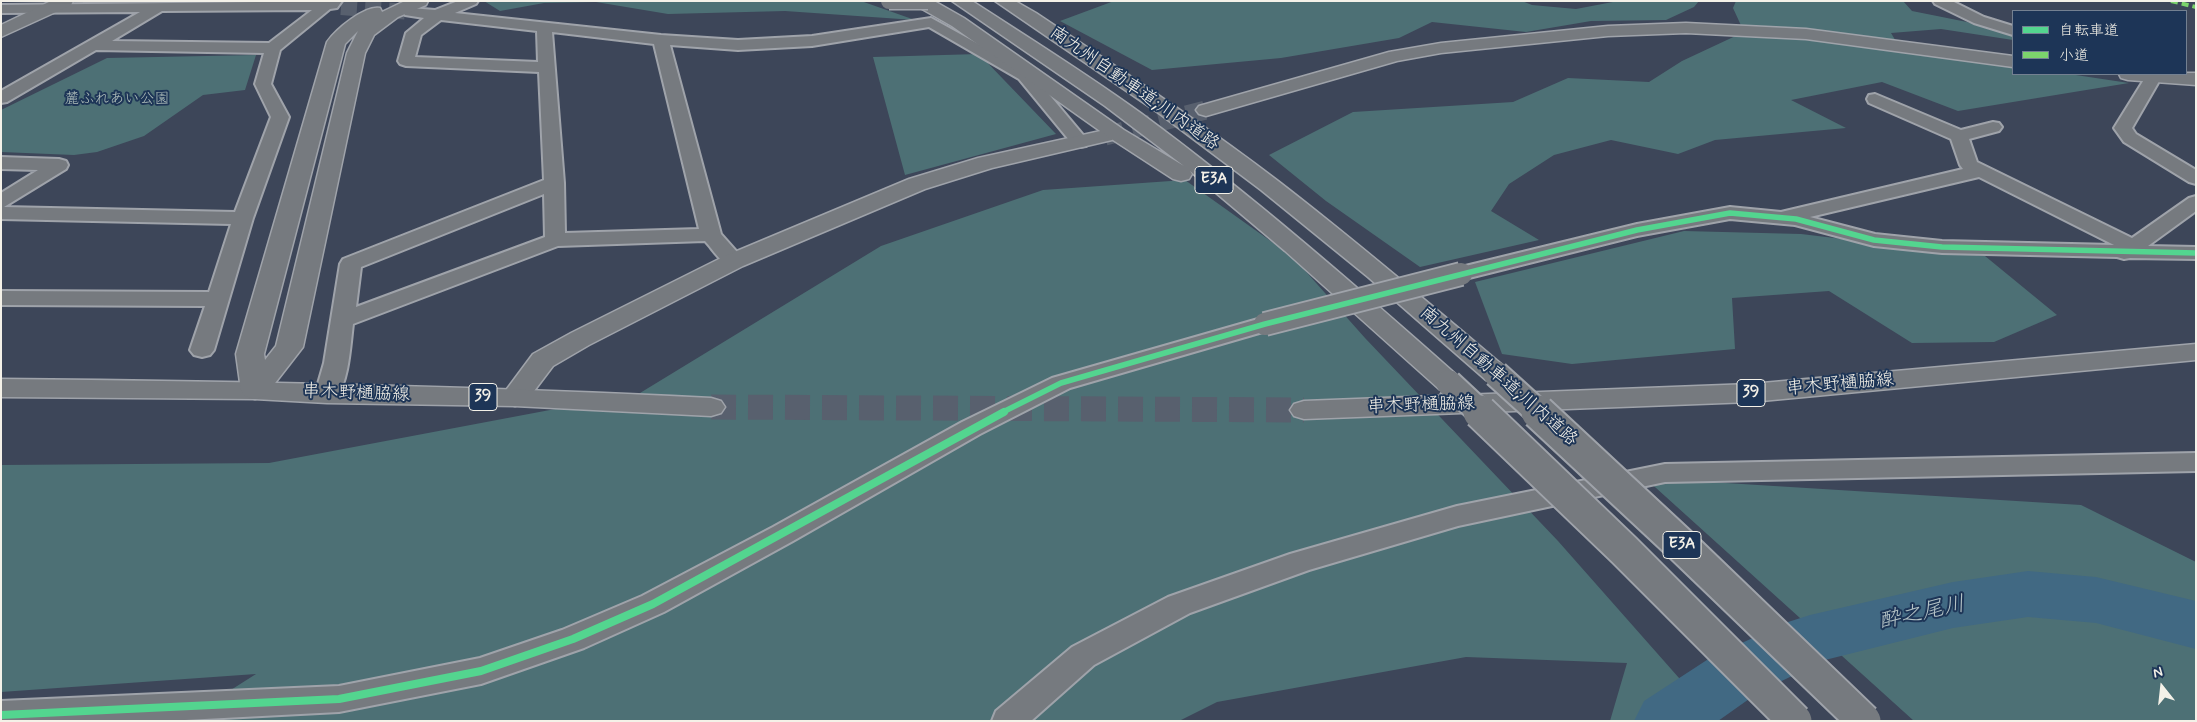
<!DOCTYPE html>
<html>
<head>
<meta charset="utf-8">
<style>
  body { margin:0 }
  #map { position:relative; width:2197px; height:722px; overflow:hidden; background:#3d4659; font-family:Mynerve,"Klee One",sans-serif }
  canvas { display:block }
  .frame { position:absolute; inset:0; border:2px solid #f4f1e8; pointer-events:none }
  .legend { position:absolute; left:2012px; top:10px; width:175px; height:65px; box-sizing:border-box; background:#1d3557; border:1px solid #738091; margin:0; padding:6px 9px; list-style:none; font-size:15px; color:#f4f1e8 }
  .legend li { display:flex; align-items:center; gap:10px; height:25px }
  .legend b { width:25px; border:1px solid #738091 }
  .north { position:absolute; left:2137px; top:662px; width:50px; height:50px; -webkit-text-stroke:4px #1d3557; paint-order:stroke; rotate:344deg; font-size:14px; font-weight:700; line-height:20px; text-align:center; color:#f4f1e8 }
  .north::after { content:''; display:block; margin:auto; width:18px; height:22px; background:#f4f1e8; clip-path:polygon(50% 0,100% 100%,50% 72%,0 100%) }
</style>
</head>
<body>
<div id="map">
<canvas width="2197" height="722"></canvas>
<div class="frame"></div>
<ul class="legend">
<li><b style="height:6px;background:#53d58f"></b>自転車道</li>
<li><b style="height:6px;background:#7cd36c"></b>小道</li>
</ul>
<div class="north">N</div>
</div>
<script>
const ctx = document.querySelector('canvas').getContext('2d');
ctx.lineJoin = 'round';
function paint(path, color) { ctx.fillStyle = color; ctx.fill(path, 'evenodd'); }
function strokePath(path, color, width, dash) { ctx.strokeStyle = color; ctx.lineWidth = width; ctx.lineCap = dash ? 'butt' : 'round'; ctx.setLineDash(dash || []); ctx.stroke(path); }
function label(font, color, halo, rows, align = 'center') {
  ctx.font = font + ' Mynerve,"Klee One",sans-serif'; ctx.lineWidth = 4; ctx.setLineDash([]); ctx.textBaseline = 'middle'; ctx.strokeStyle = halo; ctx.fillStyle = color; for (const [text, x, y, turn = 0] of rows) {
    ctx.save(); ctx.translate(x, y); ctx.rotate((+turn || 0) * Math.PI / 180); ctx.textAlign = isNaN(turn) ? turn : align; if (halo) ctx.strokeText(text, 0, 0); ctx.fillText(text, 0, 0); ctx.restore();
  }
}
paint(new Path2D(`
  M 484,1 L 861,1 L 915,20 L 785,11 L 668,14 L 596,2 L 544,3 L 500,11 Z
  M 1114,1 L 1522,1 L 1532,5 L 1576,9 L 1618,1 L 1699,1 L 1694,7 L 1666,20 L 1591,21 L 1526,32 L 1432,22 L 1399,38 L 1281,58 L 1152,70 L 1060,21 Z
  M 1736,1 L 1903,1 L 1912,11 L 1967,22 L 2013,36 L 2013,40 L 1941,29 L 1891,33 L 1900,48 L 2013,65 L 2013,74 L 2069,74 L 2129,83 L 1958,111 L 1882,82 L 1791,100 L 1846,128 L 1715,140 L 1678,154 L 1611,140 L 1554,155 L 1509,184 L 1491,211 L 1539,240 L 1420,267 L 1326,201 L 1269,155 L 1353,112 L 1513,102 L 1568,78 L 1649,82 L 1682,61 L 1744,32 L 1733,8 Z
  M 979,54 L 1056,134 L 905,175 L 873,57 Z
  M 256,55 L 245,90 L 203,95 L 144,136 L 97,152 L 74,155 L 1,152 L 1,110 L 107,58 Z
  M 1185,180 L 1293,257 L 1365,338 L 1558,541 L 1717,721 L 1610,721 L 1627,663 L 1466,657 L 1217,702 L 1179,721 L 182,721 L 256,674 L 1,692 L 1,465 L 269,463 L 640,393 L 881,246 L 1043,190 Z
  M 1684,231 L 1801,234 L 1985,256 L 2057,315 L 1994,342 L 1912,343 L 1829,291 L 1732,298 L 1735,349 L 1572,364 L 1502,354 L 1475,282 Z
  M 1645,478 L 2081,505 L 2196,562 L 2196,721 L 1914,721 Z`), '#4d7075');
paint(new Path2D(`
  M 2028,571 L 2096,577 L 2196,601 L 2196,649 L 2096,623 L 2028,617 L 1953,628 L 1825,660 L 1759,692 L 1718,721 L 1634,721 L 1644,701 L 1713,656 L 1788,622 L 1810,615 L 1953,582 Z`), '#416983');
strokePath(new Path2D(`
  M 341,7 L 410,12`), '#58606e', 16, [16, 8]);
strokePath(new Path2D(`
  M 1105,136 L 1206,110`), '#58606e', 19, [19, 9]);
strokePath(new Path2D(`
  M 711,407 L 1304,410`), '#58606e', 25, [25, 12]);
const minor = new Path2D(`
  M 342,1 L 337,8 L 330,9 L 280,50 L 271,84 L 289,117 L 253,218 L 214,350 L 210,355 L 202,357 L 194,355 L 190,350 L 205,306 L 1,305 L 1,291 L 209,292 L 231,224 L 1,219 L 1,193 L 38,170 L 1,169 L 1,157 L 59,159 L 66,161 L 68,165 L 66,169 L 4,207 L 235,212 L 271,117 L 255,84 L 264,53 L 96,50 L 7,102 L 1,103 L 1,91 L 140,12 L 1,13 L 1,5 ZM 312,10 L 269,43 L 112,41 L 162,11 Z
  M 458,1 L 478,1 L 476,4 L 455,13 L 661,35 L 738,40 L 812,36 L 931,18 L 1031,73 L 1089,142 L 1086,146 L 1080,147 L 1074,146 L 1019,79 L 929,27 L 812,46 L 738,50 L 670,45 L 721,234 L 745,261 L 741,265 C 724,270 716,253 705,241 L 558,246 L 353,324 C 350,348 349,379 336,399 L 327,402 L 318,399 L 315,394 L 324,363 L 340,264 L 343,259 L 544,180 L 539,72 L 406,66 L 400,64 L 398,61 L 406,33 L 424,18 L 405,15 L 403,12 L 405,9 L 410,8 L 435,10 ZM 441,20 L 537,31 L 538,62 L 415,57 L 421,35 ZM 552,32 L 654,44 L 699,229 L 565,233 L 564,183 ZM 544,194 L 545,237 L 356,307 L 361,267 Z
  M 1933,1 L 1952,1 L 1984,17 L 2013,26 L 2013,35 L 1974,23 L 1935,4 Z
  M 2142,74 L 2161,74 L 2162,76 L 2132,128 L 2136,134 L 2196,170 L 2196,184 L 2189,182 L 2124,142 L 2114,128 L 2145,78 Z
  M 1875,94 L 1961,130 L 1993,122 L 1999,123 L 2002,127 L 1999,131 L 1969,139 L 1977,162 L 2132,238 L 2189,198 L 2196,196 L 2196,211 L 2148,246 L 2196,247 L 2196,259 L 2130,258 L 2124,259 L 2117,257 L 1942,253 L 1874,246 L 1795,225 L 1730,219 L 1637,236 L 1461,280 L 1453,279 L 1450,274 L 1453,269 L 1637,224 L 1730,207 L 1781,212 L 1963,169 L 1960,165 L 1951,139 L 1869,103 L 1867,99 L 1869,95 ZM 1979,177 L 2114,245 L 1942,241 L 1875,234 L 1810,217 Z
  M 1265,317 L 1273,319 L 1276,324 L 1273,329 L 1070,388 L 980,434 L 793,541 L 664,612 L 584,648 L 481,684 L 339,712 L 166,721 L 1,721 L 1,701 L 339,686 L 480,658 L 562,630 L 642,596 L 773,527 L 962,422 L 1052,378 Z
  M 2196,453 L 2196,471 L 1665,482 L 1458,526 L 1309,570 L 1190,613 L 1094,665 L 1031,721 L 992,721 L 996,711 L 1072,647 L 1168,597 L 1290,554 L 1457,506 L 1665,464 Z`);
const tertiary = new Path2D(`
  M 51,1 L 73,1 L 71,5 L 1,37 L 1,25 Z
  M 1686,23 L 1806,29 L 2013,56 L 2013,67 L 1806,39 L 1686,33 L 1608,36 L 1441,53 L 1397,61 L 1206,116 L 1199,114 L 1196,110 L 1199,106 L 1389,52 L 1441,43 L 1608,26 Z
  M 2186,73 L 2196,73 L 2196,85 L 2128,80 L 2121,78 L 2119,74 Z
  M 1105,130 L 1112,132 L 1115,136 L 1112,140 L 992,168 L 925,189 L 743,266 L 589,345 L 553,366 L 525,403 L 515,406 L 505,403 L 501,397 L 533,354 L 571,333 L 725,256 L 909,179 L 978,158 Z`);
const primary = new Path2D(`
  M 2196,344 L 2196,360 L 1751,402 L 1304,419 L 1294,416 L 1290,410 L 1294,404 L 1304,401 L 1751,384 Z
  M 1,379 C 238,381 475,386 711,398 L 721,401 L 725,407 L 721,413 L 711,416 L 515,406 L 327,403 L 255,399 L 1,397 Z`);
const motorway = new Path2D(`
  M 405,1 L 428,1 L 426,5 L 398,17 L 374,35 L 365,53 L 303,347 L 265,396 L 255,399 L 245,396 L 241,390 L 236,354 L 327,42 C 336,29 365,5 380,8 L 382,12 ZM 358,31 L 347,53 L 276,346 L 265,360 L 264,354 L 345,44 Z
  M 913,1 L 934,1 L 964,18 L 1124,130 L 1184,166 L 1105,106 L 952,1 L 972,1 C 1029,38 1087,74 1142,114 C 1253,196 1356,286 1459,377 L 1463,383 L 1459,389 L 1449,392 L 1439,389 L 1285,251 L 1190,171 L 1192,174 L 1189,179 L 1181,181 L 1173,179 L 1110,138 L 952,26 L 915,5 Z
  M 995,1 L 1015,1 L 1036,13 C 1118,68 1200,121 1278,181 C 1356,241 1431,305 1506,368 L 1510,374 L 1506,380 L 1496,383 L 1486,380 L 1368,277 L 1261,190 L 1160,114 Z`);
strokePath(minor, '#9fa3aa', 4);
strokePath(tertiary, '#9fa3aa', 3);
strokePath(primary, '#9fa3aa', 3);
strokePath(motorway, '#9fa3aa', 3);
paint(minor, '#767a7f');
paint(tertiary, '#767a7f');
paint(primary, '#767a7f');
paint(motorway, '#767a7f');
const minorBridgeFar1 = new Path2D(`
  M 889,1 L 928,1`);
const minorBridge = new Path2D(`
  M 1265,324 L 1461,274`);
const motorwayBridgeFar1 = new Path2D(`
  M 1496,374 L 1539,413
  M 1449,383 L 1481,413`);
const motorwayBridge = new Path2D(`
  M 1480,412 L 1624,550 L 1795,721
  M 1538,412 L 1682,546 L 1864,721`);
strokePath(minorBridgeFar1, '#9fa3aa', 19, []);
strokePath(minorBridge, '#9fa3aa', 26, []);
strokePath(motorwayBridgeFar1, '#9fa3aa', 29, []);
strokePath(motorwayBridge, '#9fa3aa', 37, []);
strokePath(minorBridgeFar1, '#767a7f', 16);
strokePath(minorBridge, '#767a7f', 22);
strokePath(motorwayBridgeFar1, '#767a7f', 25);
strokePath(motorwayBridge, '#767a7f', 33);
strokePath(new Path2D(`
  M 2171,1 L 2196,7`), '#7cd36c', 4, [7, 4]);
strokePath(new Path2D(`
  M 1001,413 L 1061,383 L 1265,324 L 1637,230 L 1730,213 L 1796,219 L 1874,240 L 1942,247 L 2196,253`), '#53d58f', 5.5);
strokePath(new Path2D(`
  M 1,715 L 339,699 L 481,671 L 573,639 L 653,604 L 1004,412`), '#53d58f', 8);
label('15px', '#b2c0bc', '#1d3557', [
  ["麓ふれあい公園",117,100]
]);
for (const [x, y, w] of [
  [1214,180,38],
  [1751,393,28],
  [483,397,28],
  [1682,545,38]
]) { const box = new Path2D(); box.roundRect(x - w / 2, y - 13.5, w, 27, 4); ctx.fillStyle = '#1d3557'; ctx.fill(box); strokePath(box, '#f4f1e8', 1); }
label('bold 16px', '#f4f1e8', null, [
  ["E3A",1214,180],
  ["39",1751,393],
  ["39",483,397],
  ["E3A",1682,545]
]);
label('18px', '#f4f1e8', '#1d3557', [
  ["南九州自動車道;川内道路",1134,89,35],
  ["南九州自動車道;川内道路",1498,377,41],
  ["串木野樋脇線",1840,385,-5],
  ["串木野樋脇線",356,394,2],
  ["串木野樋脇線",1421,406,-2]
]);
label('italic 22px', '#b5c3c6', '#1d3557', [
  ["酔之尾川",1922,614,-12]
]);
</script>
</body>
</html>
